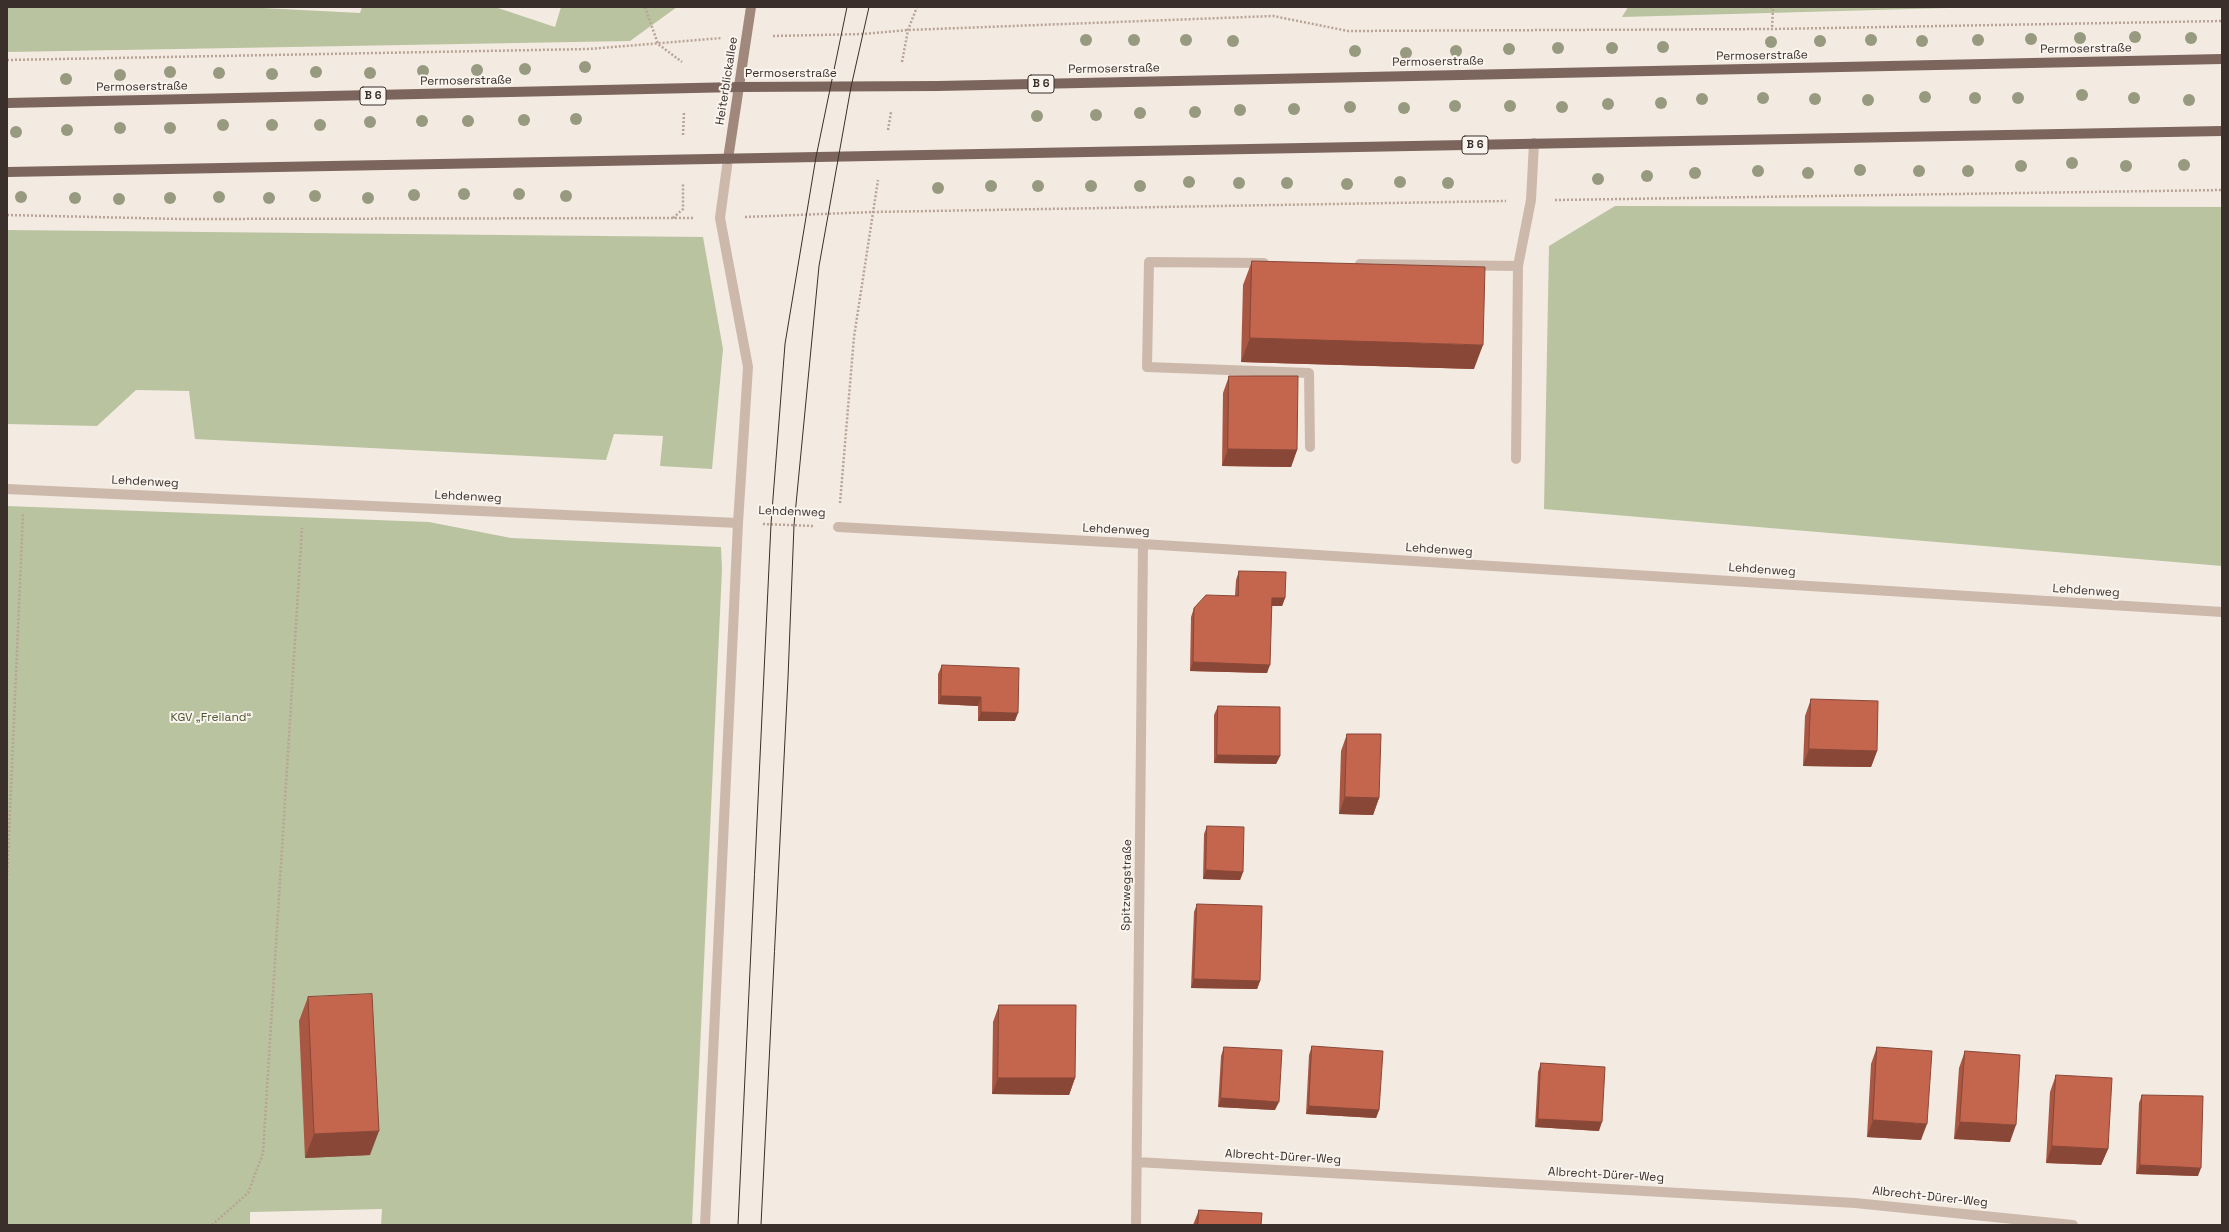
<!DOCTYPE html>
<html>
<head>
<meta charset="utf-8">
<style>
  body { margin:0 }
  #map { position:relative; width:2229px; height:1232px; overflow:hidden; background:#f3eae1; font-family:"Space Grotesk",sans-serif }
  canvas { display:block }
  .frame { position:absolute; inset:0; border:8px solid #3a2f2b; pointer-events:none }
</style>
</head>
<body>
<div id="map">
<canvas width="2229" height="1232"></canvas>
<div class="frame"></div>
</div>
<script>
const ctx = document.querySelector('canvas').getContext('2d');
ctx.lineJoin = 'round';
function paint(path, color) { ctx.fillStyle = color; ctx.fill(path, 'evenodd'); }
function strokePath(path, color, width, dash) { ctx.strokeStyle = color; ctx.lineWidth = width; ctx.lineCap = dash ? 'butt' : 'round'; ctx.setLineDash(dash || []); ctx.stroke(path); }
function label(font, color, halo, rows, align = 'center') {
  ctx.font = font + ' "Space Grotesk",sans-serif'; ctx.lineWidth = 4; ctx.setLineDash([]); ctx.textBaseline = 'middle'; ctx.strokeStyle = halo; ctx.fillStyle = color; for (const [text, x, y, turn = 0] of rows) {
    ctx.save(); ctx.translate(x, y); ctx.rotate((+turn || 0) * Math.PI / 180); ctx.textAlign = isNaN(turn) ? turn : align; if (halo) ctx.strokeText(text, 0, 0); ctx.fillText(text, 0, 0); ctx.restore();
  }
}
paint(new Path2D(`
  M 7,7 L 243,7 L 360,13 L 362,7 L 495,7 L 555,27 L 561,7 L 677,7 L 630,41 L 7,52 Z
  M 1628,7 L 1985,7 L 1622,17 Z
  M 1615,206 L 2222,207 L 2222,566 L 1544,509 L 1549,246 Z
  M 7,230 L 703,237 L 723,349 L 712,469 L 660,466 L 663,436 L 614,434 L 606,460 L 195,439 L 189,391 L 136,390 L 97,426 L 7,424 Z
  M 7,506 L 429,522 L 511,538 L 721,547 L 722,569 L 692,1225 L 381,1225 L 382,1209 L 250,1212 L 250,1225 L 7,1225 Z`), '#b9c3a0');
strokePath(new Path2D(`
  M 645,7 L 658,44 L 682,62
  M 1766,7 L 1773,8 L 1772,29
  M 773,36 L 863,34 L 908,30 L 1273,16 L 1348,31 L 1772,29 L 2222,21
  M 7,60 L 589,49 L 722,38
  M 902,62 L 908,30 L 917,7
  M 888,130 L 891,112
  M 683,135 L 684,112
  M 1555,200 L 2222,190
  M 7,215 L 181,219 L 694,218
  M 745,217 L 873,212 L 1506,201
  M 673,218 L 683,209 L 683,184
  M 840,503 L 854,337 L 878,180
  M 763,524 L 814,526
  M 7,880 L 23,514
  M 212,1225 L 248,1193 L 263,1153 L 302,528`), '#b8a396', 2.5, [2, 2]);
strokePath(new Path2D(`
  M 1264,263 L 1149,262 L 1147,367 L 1309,373 L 1310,447
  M 1360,264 L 1518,266
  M 1516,459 L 1518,266 L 1531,200 L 1534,143
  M 705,1225 L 738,523 L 748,367 L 720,218 L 728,159`), '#ccb9ac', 10);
strokePath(new Path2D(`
  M 7,489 L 738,523
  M 838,527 L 1143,544 L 2222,612
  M 1137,1162 L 1855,1203 L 2073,1225
  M 1136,1225 L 1143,544`), '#ccb9ac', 10);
strokePath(new Path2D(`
  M 728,159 L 751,7`), '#a0887d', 10);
strokePath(new Path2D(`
  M 7,103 L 739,87 L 938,86 L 2222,59
  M 7,172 L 2222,131`), '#7c655c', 10);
strokePath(new Path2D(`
  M 738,1225 L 771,524 L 785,344 L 816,157 L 847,7
  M 761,1225 L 788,678 L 794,525 L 819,266 L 851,87 L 869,7`), '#3a2f2b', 1);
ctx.fillStyle = '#979a7f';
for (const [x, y] of [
  [2135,37],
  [2080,38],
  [2191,38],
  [2031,39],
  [1086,40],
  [1134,40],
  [1186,40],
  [1871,40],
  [1978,40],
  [1233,41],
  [1820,41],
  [1922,41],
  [1771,42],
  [1663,47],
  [1558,48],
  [1612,48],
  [1509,49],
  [1355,51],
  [1456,51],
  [1406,53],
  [585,67],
  [525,69],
  [477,70],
  [423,71],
  [170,72],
  [316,72],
  [219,73],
  [370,73],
  [272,74],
  [120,75],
  [66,79],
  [2082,95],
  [1925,97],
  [1763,98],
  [1975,98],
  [2018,98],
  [2134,98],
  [1702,99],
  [1815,99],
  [1868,100],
  [2189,100],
  [1661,103],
  [1608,104],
  [1455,106],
  [1510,106],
  [1350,107],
  [1562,107],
  [1404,108],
  [1294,109],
  [1240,110],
  [1195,112],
  [1140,113],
  [1096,115],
  [1037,116],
  [576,119],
  [524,120],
  [422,121],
  [468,121],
  [370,122],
  [223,125],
  [272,125],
  [320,125],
  [120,128],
  [170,128],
  [67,130],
  [16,132],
  [2072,163],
  [2184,165],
  [2021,166],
  [2126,166],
  [1860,170],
  [1758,171],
  [1919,171],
  [1968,171],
  [1695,173],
  [1808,173],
  [1647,176],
  [1598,179],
  [1189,182],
  [1400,182],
  [1239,183],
  [1287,183],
  [1448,183],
  [1347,184],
  [991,186],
  [1038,186],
  [1091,186],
  [1140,186],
  [938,188],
  [464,194],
  [519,194],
  [414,195],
  [315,196],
  [566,196],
  [21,197],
  [219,197],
  [75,198],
  [170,198],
  [269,198],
  [368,198],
  [119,199]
]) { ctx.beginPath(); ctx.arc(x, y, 6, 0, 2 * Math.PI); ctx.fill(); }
paint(new Path2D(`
  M 1252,261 L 1474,369 L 1241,362 L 1243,285 Z
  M 1229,376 L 1297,450 L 1291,467 L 1222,466 L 1223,393 Z
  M 1239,571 L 1285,598 L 1282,606 L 1272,606 L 1267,673 L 1190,671 L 1191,617 L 1194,608 L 1235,596 L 1236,580 Z
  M 942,665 L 1015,721 L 978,721 L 978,706 L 938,704 L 938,674 Z
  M 1811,699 L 1877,751 L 1871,767 L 1803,766 L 1805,716 Z
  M 1218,706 L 1280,756 L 1276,764 L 1214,763 L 1214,715 Z
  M 1347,734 L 1379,798 L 1373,815 L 1339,814 L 1341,751 Z
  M 1207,826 L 1243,872 L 1240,880 L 1203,879 L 1204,834 Z
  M 1197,904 L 1260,981 L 1257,989 L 1191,988 L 1194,912 Z
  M 308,997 L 370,1155 L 305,1158 L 299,1021 Z
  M 999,1005 L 1075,1078 L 1069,1095 L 992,1094 L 993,1022 Z
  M 1312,1046 L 1379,1110 L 1376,1118 L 1306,1114 L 1309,1055 Z
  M 1224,1047 L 1275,1110 L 1218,1107 L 1221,1056 Z
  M 1877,1047 L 1921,1140 L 1867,1137 L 1871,1064 Z
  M 1965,1051 L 2010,1142 L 1954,1139 L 1959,1068 Z
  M 1541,1063 L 1599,1131 L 1535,1127 L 1538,1072 Z
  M 2056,1075 L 2108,1149 L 2101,1165 L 2046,1163 L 2050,1092 Z
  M 2142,1095 L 2198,1176 L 2136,1174 L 2139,1103 Z
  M 1199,1210 L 1261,1225 L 1193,1225 Z`), '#a95743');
paint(new Path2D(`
  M 1250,338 L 1483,345 L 1474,369 L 1241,362 Z
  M 1228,449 L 1297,450 L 1291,467 L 1222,466 Z
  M 1272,598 L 1285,598 L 1282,606 L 1269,606 Z
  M 1193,662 L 1270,665 L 1267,673 L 1190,671 Z
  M 941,696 L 981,697 L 978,706 L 938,704 Z
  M 981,712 L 1018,713 L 1015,721 L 978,721 Z
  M 1809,749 L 1877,751 L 1871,767 L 1803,766 Z
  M 1217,755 L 1280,756 L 1276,764 L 1214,763 Z
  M 1345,797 L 1379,798 L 1373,815 L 1339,814 Z
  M 1206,870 L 1243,872 L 1240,880 L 1203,879 Z
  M 1194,979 L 1260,981 L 1257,989 L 1191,988 Z
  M 998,1078 L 1075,1078 L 1069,1095 L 992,1094 Z
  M 1221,1098 L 1279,1102 L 1275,1110 L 1218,1107 Z
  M 1309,1106 L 1379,1110 L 1376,1118 L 1306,1114 Z
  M 1538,1119 L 1602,1122 L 1599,1131 L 1535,1127 Z
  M 1873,1120 L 1927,1124 L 1921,1140 L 1867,1137 Z
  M 1960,1122 L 2016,1125 L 2010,1142 L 1954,1139 Z
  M 379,1131 L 370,1155 L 305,1158 L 314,1134 Z
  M 2052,1146 L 2108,1149 L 2101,1165 L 2046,1163 Z
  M 2140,1165 L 2201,1168 L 2198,1176 L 2136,1174 Z`), '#894737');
const building = new Path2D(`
  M 1252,261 L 1485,267 L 1483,345 L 1250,338 Z
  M 1229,376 L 1298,376 L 1297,450 L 1228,449 Z
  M 1239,571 L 1286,572 L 1285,598 L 1272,598 L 1270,665 L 1193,662 L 1194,608 L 1206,595 L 1238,596 Z
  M 942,665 L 1019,668 L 1018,713 L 981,712 L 981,697 L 941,696 Z
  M 1811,699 L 1878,701 L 1877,751 L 1809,749 Z
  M 1218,706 L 1280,707 L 1280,756 L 1217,755 Z
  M 1347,734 L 1381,734 L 1379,798 L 1345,797 Z
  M 1207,826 L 1244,827 L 1243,872 L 1206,870 Z
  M 1197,904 L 1262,906 L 1260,981 L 1194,979 Z
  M 372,994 L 379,1131 L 314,1134 L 308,997 Z
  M 999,1005 L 1076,1005 L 1075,1078 L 998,1078 Z
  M 1312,1046 L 1383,1051 L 1379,1110 L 1309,1106 Z
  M 1224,1047 L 1282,1050 L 1279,1102 L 1221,1098 Z
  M 1877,1047 L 1932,1051 L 1927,1124 L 1873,1120 Z
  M 1965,1051 L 2020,1055 L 2016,1125 L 1960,1122 Z
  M 1541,1063 L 1605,1067 L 1602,1122 L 1538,1119 Z
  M 2056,1075 L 2112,1078 L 2108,1149 L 2052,1146 Z
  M 2142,1095 L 2203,1096 L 2201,1168 L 2140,1165 Z
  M 1199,1210 L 1262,1213 L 1261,1225 L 1198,1225 Z`);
paint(building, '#c4654e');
strokePath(building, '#894737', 1);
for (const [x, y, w] of [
  [1041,84,26],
  [373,96,26],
  [1475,145,26]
]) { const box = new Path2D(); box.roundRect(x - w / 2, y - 9, w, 18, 3); ctx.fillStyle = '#faf4ee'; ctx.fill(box); strokePath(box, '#3a2f2b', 1); }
label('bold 11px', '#3a2f2b', null, [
  ["B 6",1041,84],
  ["B 6",373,96],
  ["B 6",1475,145]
]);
label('12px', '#3a2f2b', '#faf4ee', [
  ["Permoserstraße",2086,49,-1],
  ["Permoserstraße",1762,56,-1],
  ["Permoserstraße",1438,62,-1],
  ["Permoserstraße",1114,69,-1],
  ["Permoserstraße",791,74],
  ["Permoserstraße",466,81,-1],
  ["Heiterblickallee",727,81,-81],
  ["Permoserstraße",142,87,-1],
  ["Lehdenweg",145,482,3],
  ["Lehdenweg",468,497,3],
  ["Lehdenweg",792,512,2],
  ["Lehdenweg",1116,530,3],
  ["Lehdenweg",1439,550,4],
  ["Lehdenweg",1762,570,4],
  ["Lehdenweg",2086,591,4],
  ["Spitzwegstraße",1127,885,-89],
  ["Albrecht-Dürer-Weg",1283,1157,3],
  ["Albrecht-Dürer-Weg",1606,1175,3],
  ["Albrecht-Dürer-Weg",1930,1197,6]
]);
label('12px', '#4b582f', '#faf4ee', [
  ["KGV „Freiland“",211,718]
]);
</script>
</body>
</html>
